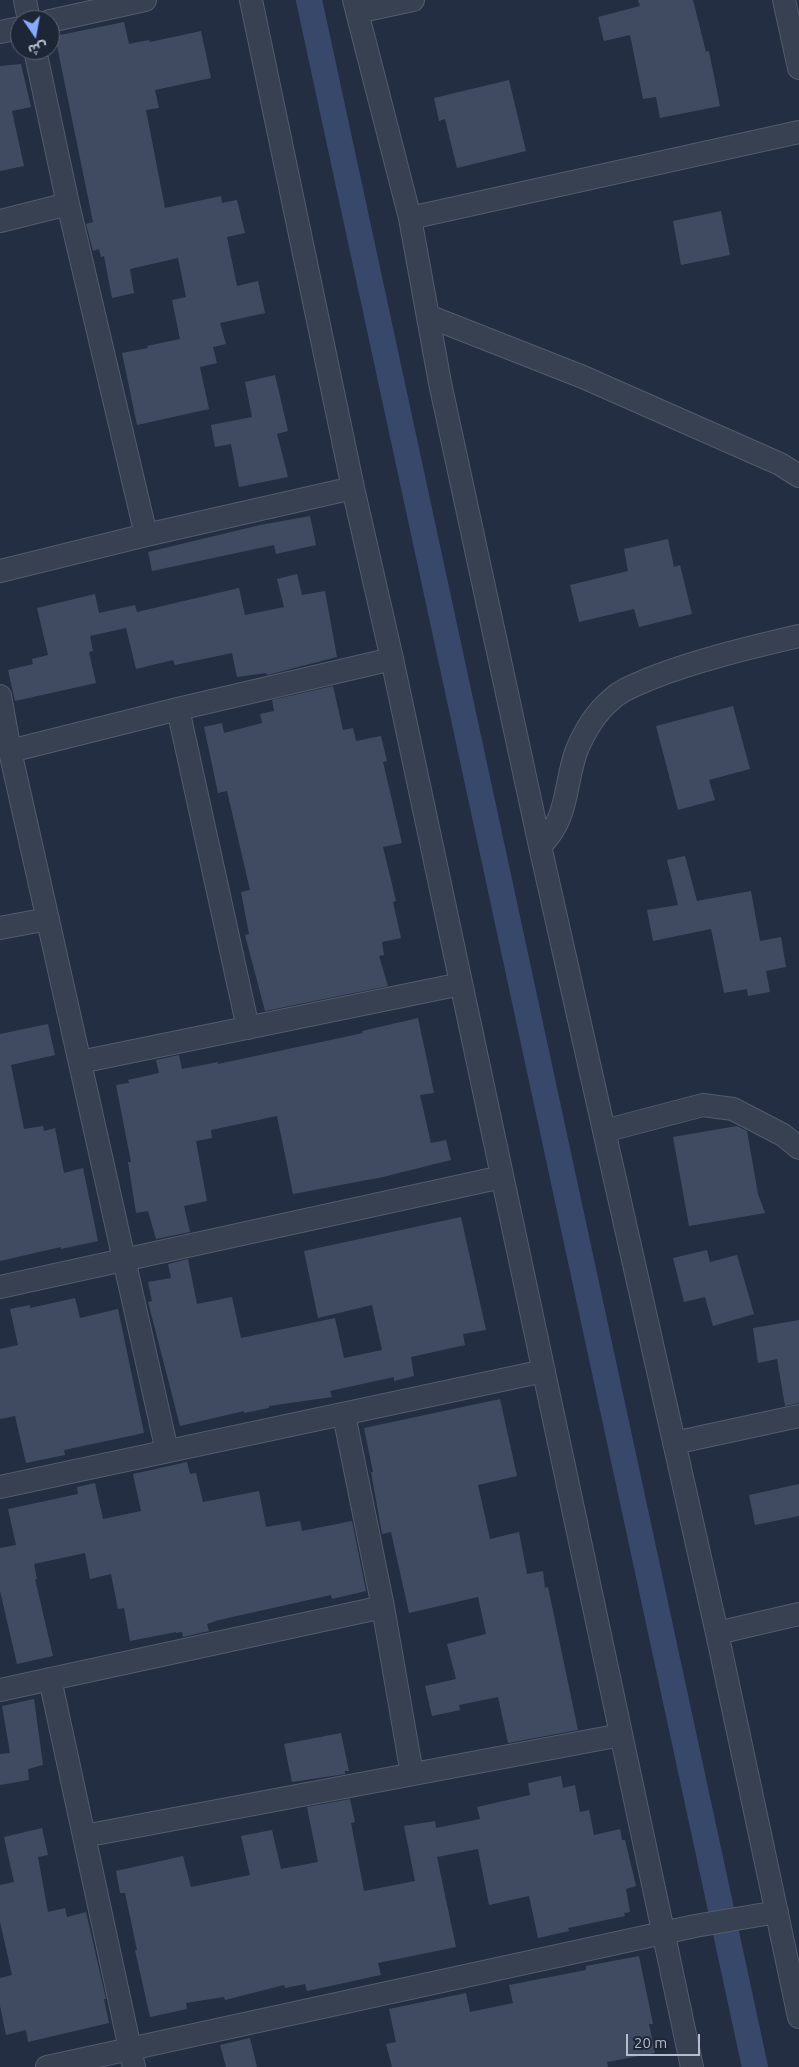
<!DOCTYPE html>
<html>
<head>
<meta charset="utf-8">
<style>
  body { margin:0 }
  #map { position:relative; width:799px; height:2067px; overflow:hidden; background:#242e42; font-family:Ubuntu,"Noto Sans Arabic",sans-serif }
  canvas { display:block }
  .north { position:absolute; left:10px; top:10px; width:50px; height:50px; box-sizing:border-box; background:#1d2637; border:1px solid #5a6273; border-radius:50%; rotate:168deg; font-size:14px; font-weight:700; line-height:20px; text-align:center; color:#b5bccc }
  .north::after { content:''; display:block; margin:auto; width:18px; height:22px; background:#87acff; clip-path:polygon(50% 0,100% 100%,50% 72%,0 100%) }
  .scale { position:absolute; left:626px; top:2034px; width:74px; height:22px; box-sizing:border-box; border:2px solid #b5bccc; border-top:0; padding-left:6px; font-size:15px; line-height:18px; white-space:nowrap; color:#b5bccc; -webkit-text-stroke:4px #1d2637; paint-order:stroke }
</style>
</head>
<body>
<div id="map">
<canvas width="799" height="2067"></canvas>
<div class="north">ش</div>
<div class="scale">20 m</div>
</div>
<script>
const ctx = document.querySelector('canvas').getContext('2d');
ctx.lineJoin = 'round';
function strokePath(path, color, width, dash) { ctx.strokeStyle = color; ctx.lineWidth = width; ctx.lineCap = dash ? 'butt' : 'round'; ctx.setLineDash(dash || []); ctx.stroke(path); }
function paint(path, color) { ctx.fillStyle = color; ctx.fill(path, 'evenodd'); }
strokePath(new Path2D(`
  M 309,0 L 755,2067`), '#37486a', 26);
paint(new Path2D(`
  M 638,0 L 693,0 L 706,52 L 709,51 L 720,106 L 660,118 L 656,97 L 643,99 L 630,35 L 604,41 L 598,17 L 640,6 Z
  M 124,22 L 129,44 L 149,40 L 150,42 L 201,31 L 211,78 L 155,90 L 159,108 L 146,110 L 165,208 L 221,196 L 222,203 L 237,200 L 245,233 L 227,237 L 237,286 L 258,281 L 265,313 L 220,323 L 226,344 L 213,347 L 217,363 L 200,367 L 209,409 L 137,425 L 122,353 L 148,348 L 147,346 L 180,339 L 172,300 L 186,297 L 178,258 L 130,269 L 134,293 L 112,298 L 104,256 L 101,257 L 99,249 L 93,251 L 86,224 L 93,222 L 55,36 Z
  M 21,64 L 31,107 L 12,111 L 24,166 L 0,171 L 0,66 Z
  M 509,80 L 526,151 L 457,168 L 445,119 L 439,121 L 434,98 Z
  M 721,211 L 730,255 L 681,265 L 673,221 Z
  M 275,375 L 288,431 L 277,434 L 288,477 L 239,487 L 231,444 L 215,447 L 211,425 L 252,417 L 245,382 Z
  M 310,516 L 316,545 L 276,554 L 274,545 L 152,571 L 148,552 L 260,525 Z
  M 668,539 L 674,567 L 680,565 L 692,614 L 639,627 L 634,609 L 579,622 L 570,585 L 628,571 L 624,549 Z
  M 297,574 L 302,595 L 325,591 L 337,657 L 267,675 L 266,673 L 237,677 L 232,653 L 175,665 L 173,660 L 136,669 L 126,628 L 90,636 L 93,651 L 89,652 L 96,683 L 15,701 L 8,670 L 33,664 L 32,659 L 48,655 L 37,608 L 95,594 L 99,613 L 135,605 L 137,612 L 239,588 L 245,615 L 284,607 L 277,579 Z
  M 333,686 L 343,730 L 353,728 L 356,741 L 381,736 L 387,761 L 383,762 L 402,843 L 383,847 L 396,901 L 393,902 L 401,938 L 382,942 L 384,955 L 379,956 L 388,986 L 265,1011 L 245,935 L 249,934 L 241,892 L 250,890 L 227,791 L 218,793 L 204,727 L 222,723 L 224,733 L 262,723 L 260,714 L 274,711 L 272,700 Z
  M 733,706 L 750,769 L 709,780 L 715,800 L 678,810 L 656,726 Z
  M 685,856 L 697,901 L 751,891 L 760,941 L 781,937 L 786,967 L 766,971 L 770,992 L 748,996 L 747,989 L 724,993 L 711,929 L 653,941 L 647,910 L 678,905 L 667,860 Z
  M 418,1018 L 434,1093 L 420,1095 L 431,1143 L 446,1140 L 451,1160 L 383,1177 L 293,1194 L 277,1116 L 211,1130 L 212,1138 L 196,1141 L 207,1201 L 184,1206 L 190,1232 L 156,1239 L 148,1211 L 136,1213 L 128,1162 L 131,1162 L 116,1085 L 129,1083 L 128,1080 L 159,1073 L 156,1060 L 179,1055 L 182,1069 L 218,1062 L 218,1064 L 363,1033 L 362,1031 Z
  M 48,1024 L 55,1055 L 11,1065 L 24,1129 L 43,1126 L 44,1131 L 55,1128 L 64,1173 L 83,1168 L 98,1241 L 61,1249 L 61,1247 L 0,1261 L 0,1034 Z
  M 737,1126 L 747,1131 L 758,1194 L 765,1213 L 689,1226 L 673,1137 Z
  M 461,1217 L 486,1330 L 463,1334 L 465,1345 L 411,1357 L 414,1376 L 394,1381 L 394,1377 L 330,1391 L 332,1397 L 269,1406 L 269,1408 L 244,1413 L 244,1411 L 180,1426 L 148,1302 L 152,1301 L 148,1282 L 171,1278 L 168,1264 L 188,1259 L 197,1304 L 232,1297 L 241,1338 L 335,1318 L 344,1358 L 382,1350 L 372,1305 L 318,1318 L 304,1251 Z
  M 707,1250 L 710,1262 L 737,1255 L 754,1314 L 713,1326 L 705,1297 L 684,1302 L 673,1258 Z
  M 75,1298 L 80,1318 L 118,1309 L 144,1433 L 64,1450 L 65,1455 L 26,1463 L 15,1416 L 0,1419 L 0,1349 L 18,1345 L 10,1309 L 30,1305 L 30,1308 Z
  M 799,1320 L 799,1403 L 785,1406 L 777,1359 L 758,1363 L 753,1328 Z
  M 500,1399 L 517,1476 L 478,1485 L 490,1539 L 519,1532 L 527,1574 L 543,1571 L 545,1588 L 548,1587 L 578,1730 L 508,1743 L 498,1697 L 459,1705 L 460,1710 L 432,1716 L 425,1686 L 456,1679 L 447,1644 L 486,1634 L 478,1597 L 409,1613 L 391,1532 L 382,1534 L 371,1472 L 373,1472 L 364,1428 Z
  M 187,1462 L 190,1474 L 196,1473 L 203,1502 L 259,1491 L 266,1527 L 300,1521 L 302,1531 L 352,1521 L 366,1591 L 332,1599 L 331,1595 L 219,1620 L 207,1624 L 209,1631 L 183,1637 L 182,1632 L 176,1633 L 176,1632 L 130,1641 L 124,1608 L 118,1609 L 111,1574 L 90,1579 L 85,1553 L 34,1564 L 37,1579 L 35,1579 L 53,1656 L 17,1664 L 0,1591 L 0,1548 L 16,1545 L 8,1509 L 78,1494 L 77,1487 L 95,1483 L 103,1519 L 141,1511 L 133,1474 Z
  M 799,1484 L 799,1516 L 755,1525 L 749,1495 Z
  M 34,1699 L 43,1765 L 28,1769 L 29,1780 L 0,1785 L 0,1754 L 10,1753 L 2,1706 Z
  M 341,1733 L 349,1771 L 345,1771 L 345,1774 L 292,1782 L 284,1744 Z
  M 561,1776 L 563,1788 L 575,1785 L 580,1812 L 589,1810 L 594,1835 L 620,1829 L 622,1840 L 625,1840 L 636,1886 L 626,1889 L 630,1912 L 624,1913 L 625,1916 L 568,1928 L 569,1931 L 538,1938 L 529,1896 L 489,1905 L 478,1849 L 437,1857 L 456,1947 L 378,1963 L 381,1975 L 307,1991 L 305,1984 L 285,1988 L 284,1985 L 225,2000 L 224,1997 L 186,2003 L 187,2009 L 150,2017 L 135,1950 L 137,1950 L 125,1893 L 120,1893 L 116,1871 L 183,1856 L 191,1887 L 250,1875 L 241,1836 L 272,1830 L 281,1869 L 318,1862 L 307,1807 L 350,1799 L 355,1822 L 351,1823 L 364,1891 L 415,1881 L 404,1826 L 435,1821 L 436,1828 L 480,1819 L 477,1807 L 530,1795 L 528,1783 Z
  M 42,1828 L 48,1855 L 38,1857 L 48,1912 L 65,1908 L 67,1917 L 86,1912 L 106,1999 L 104,1999 L 109,2023 L 28,2042 L 26,2030 L 6,2035 L 0,2006 L 0,1978 L 12,1975 L 0,1922 L 0,1885 L 14,1882 L 4,1837 Z
  M 639,1956 L 653,2024 L 649,2024 L 655,2053 L 607,2062 L 608,2067 L 392,2067 L 386,2044 L 396,2042 L 389,2009 L 466,1993 L 470,2012 L 513,2003 L 509,1985 L 586,1970 L 586,1966 Z
  M 250,2038 L 257,2067 L 226,2067 L 220,2045 Z`), '#404b62');
const street = new Path2D(`
  M 25,0 L 29,20
  M 251,0 L 353,488 L 392,659 L 692,2067
  M 354,0 L 410,218 L 440,383 L 540,846 L 717,1633 L 799,2017
  M 784,0 L 799,68
  M 357,12 L 413,0
  M 50,21 L 145,0
  M 0,32 L 20,28
  M 35,50 L 68,204 L 146,535
  M 410,218 L 799,132
  M 0,221 L 68,204
  M 428,316 L 583,377 L 780,464 L 799,476
  M 0,571 L 146,535 L 353,488
  M 0,696 L 10,751 L 167,1451
  M 178,709 L 248,1028
  M 10,751 L 178,709 L 392,659
  M 540,846 C 569,818 564,787 576,752 C 584,732 595,713 612,699 C 622,689 636,685 649,679 C 697,660 748,648 799,636
  M 0,928 L 48,919
  M 80,1062 L 461,984
  M 604,1131 L 703,1105 L 733,1109 L 783,1135 L 799,1148
  M 0,1287 L 502,1177
  M 344,1415 L 383,1607 L 412,1774
  M 674,1443 L 799,1416
  M 0,1487 L 544,1371
  M 717,1633 L 799,1614
  M 50,1679 L 134,2067
  M 0,1690 L 383,1607
  M 84,1836 L 621,1735
  M 47,2067 L 695,1926 L 777,1912`);
strokePath(street, '#535c6c', 24);
strokePath(street, '#384152', 22);
</script>
</body>
</html>
